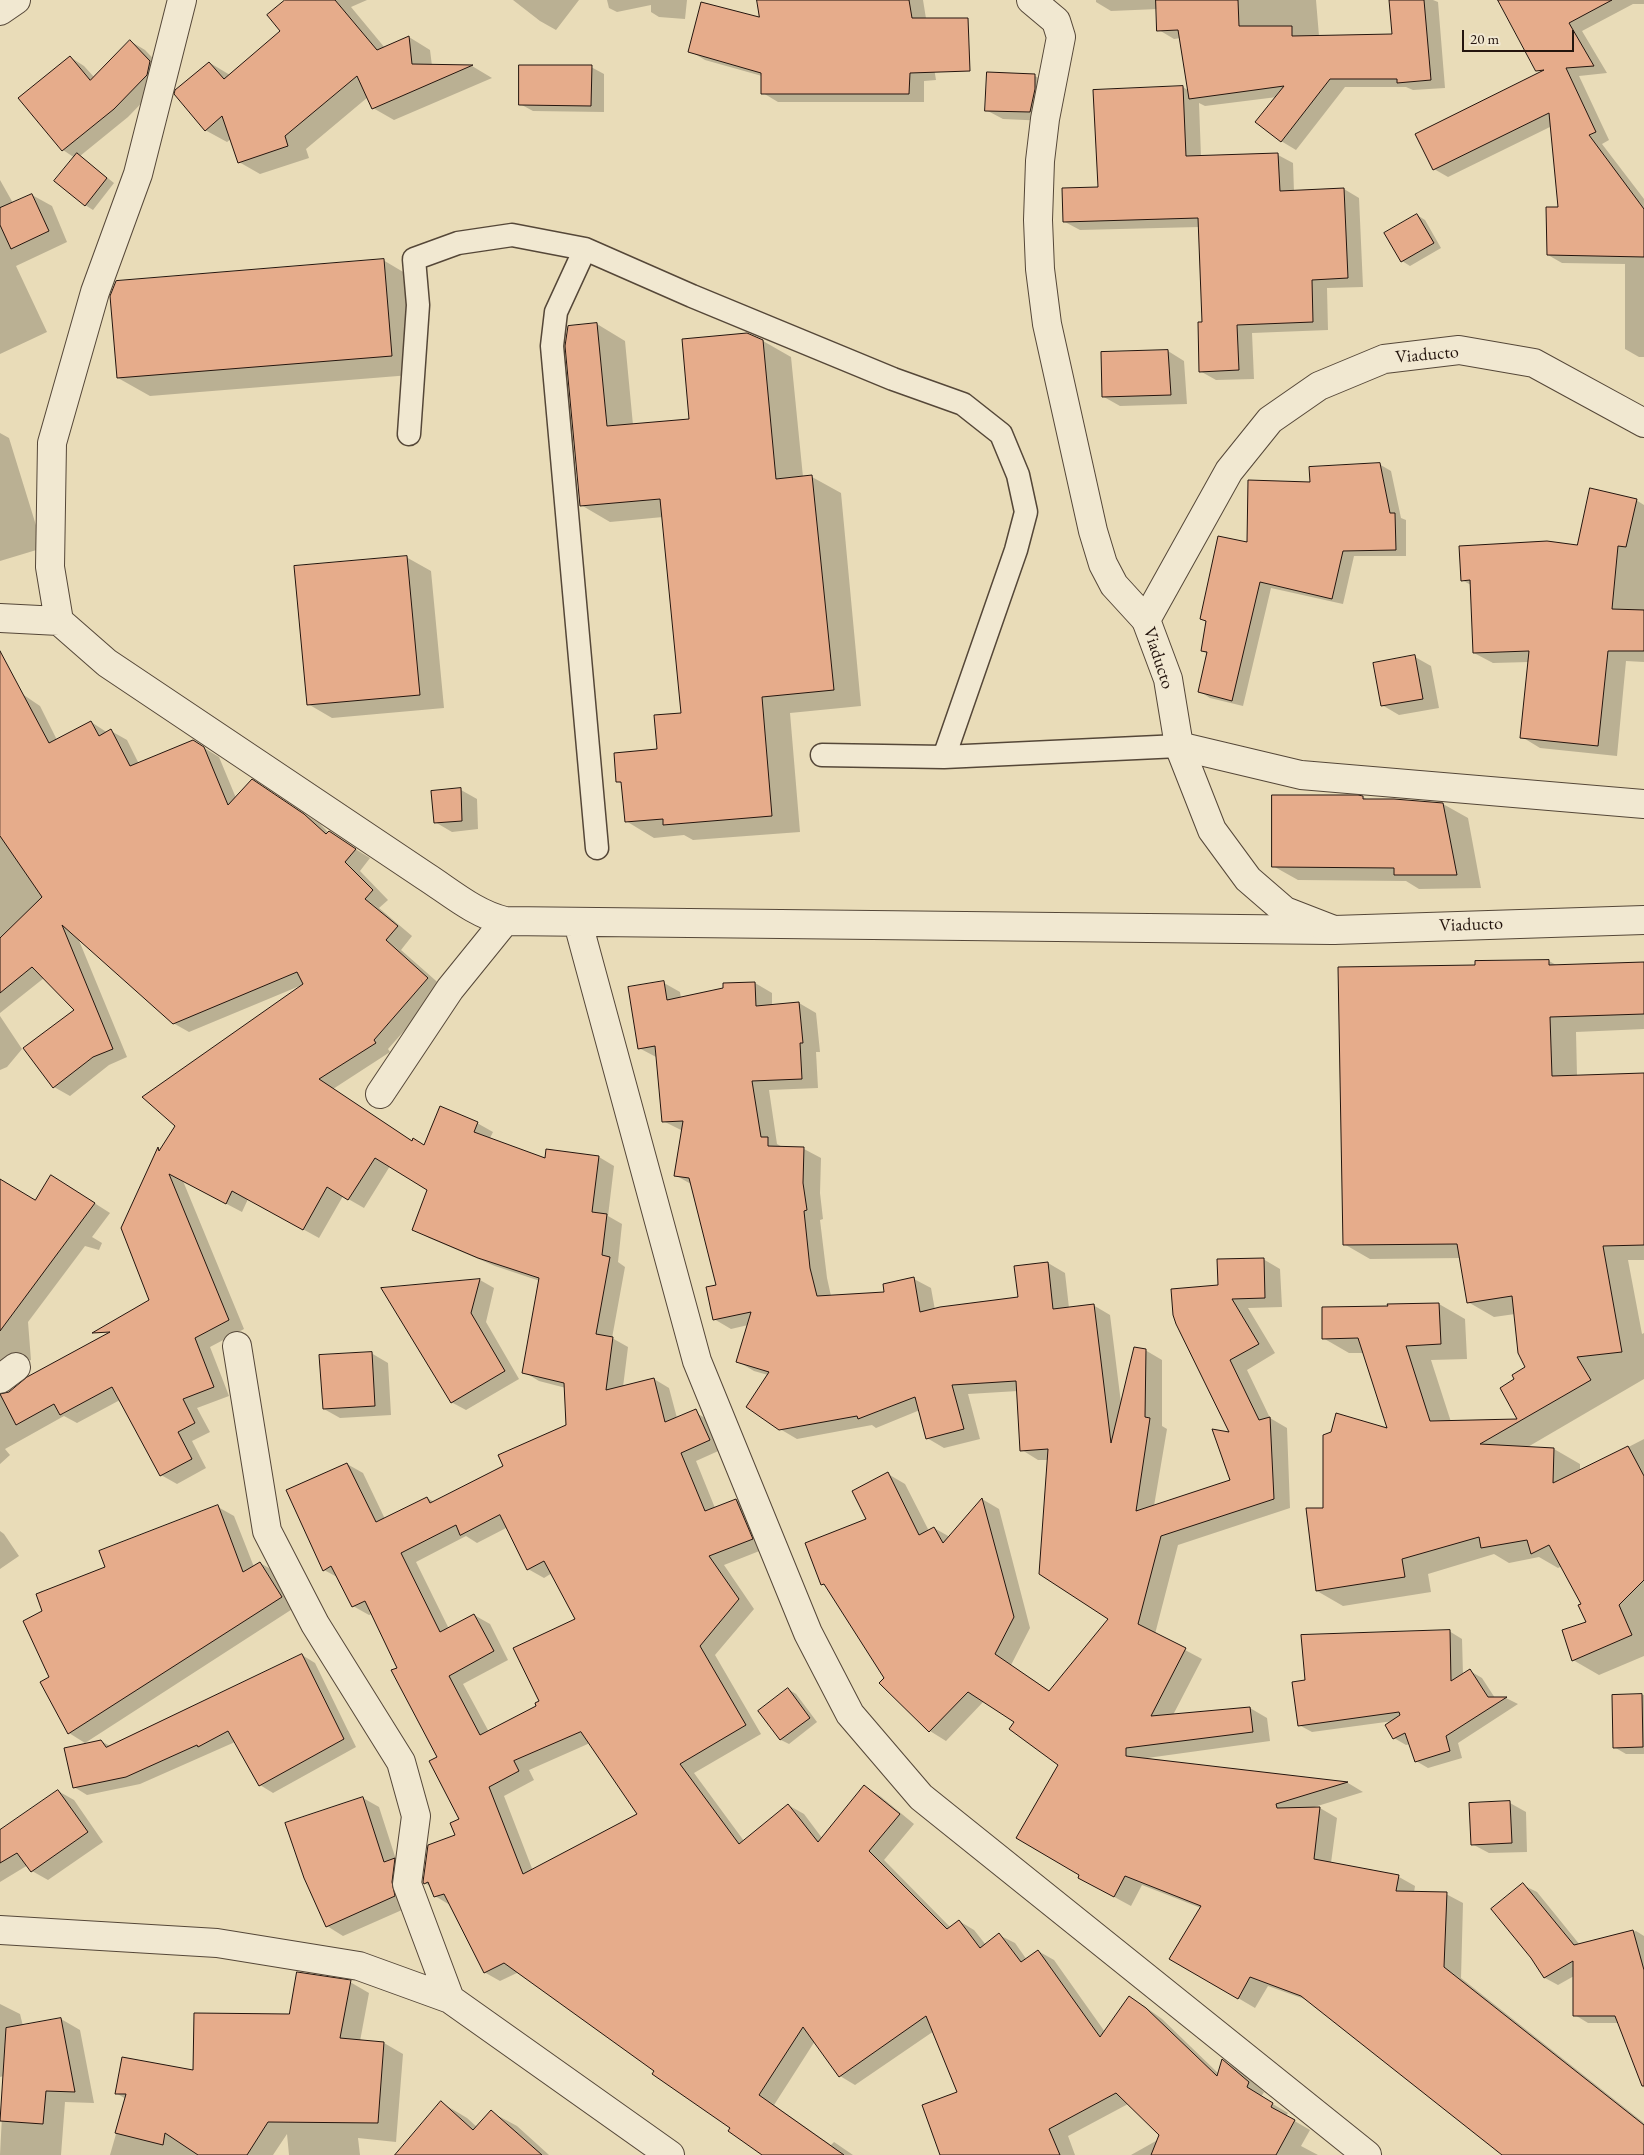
<!DOCTYPE html>
<html>
<head>
<meta charset="utf-8">
<style>
  body { margin:0 }
  #map { position:relative; width:1644px; height:2155px; overflow:hidden; background:#e9dcb8; font-family:"EB Garamond",serif }
  canvas { display:block }
  .scale { position:absolute; left:1462px; top:30px; width:112px; height:22px; box-sizing:border-box; border:2px solid #24150e; border-top:0; padding-left:6px; font-size:15px; line-height:18px; white-space:nowrap; color:#24150e; -webkit-text-stroke:4px #f1e8d1; paint-order:stroke }
</style>
</head>
<body>
<div id="map">
<canvas width="1644" height="2155"></canvas>
<div class="scale">20 m</div>
</div>
<script>
const ctx = document.querySelector('canvas').getContext('2d');
ctx.lineJoin = 'round';
function paint(path, color) { ctx.fillStyle = color; ctx.fill(path, 'evenodd'); }
function strokePath(path, color, width, dash) { ctx.strokeStyle = color; ctx.lineWidth = width; ctx.lineCap = dash ? 'butt' : 'round'; ctx.setLineDash(dash || []); ctx.stroke(path); }
function label(font, color, halo, rows, align = 'center') {
  ctx.font = font + ' "EB Garamond",serif'; ctx.lineWidth = 5; ctx.setLineDash([]); ctx.textBaseline = 'middle'; ctx.strokeStyle = halo; ctx.fillStyle = color; for (const [text, x, y, turn = 0] of rows) {
    ctx.save(); ctx.translate(x, y); ctx.rotate((+turn || 0) * Math.PI / 180); ctx.textAlign = isNaN(turn) ? turn : align; if (halo) ctx.strokeText(text, 0, 0); ctx.fillText(text, 0, 0); ctx.restore();
  }
}
paint(new Path2D(`
  M 287,0 L 367,0 L 351,7 L 385,48 L 409,37 L 430,50 L 432,66 L 472,66 L 492,78 L 394,120 L 373,108 L 368,97 L 306,149 L 309,158 L 260,174 L 239,162 L 231,139 L 227,142 L 205,130 L 210,63 L 230,75 L 282,31 Z
  M 513,0 L 579,0 L 556,30 L 540,21 Z
  M 607,0 L 687,0 L 685,19 L 659,17 L 651,12 L 651,5 L 617,12 L 609,8 Z
  M 759,0 L 923,0 L 936,80 L 924,81 L 924,102 L 778,102 L 763,93 L 762,76 L 705,60 L 690,51 L 761,19 Z
  M 1096,0 L 1316,0 L 1319,36 L 1394,35 L 1390,0 L 1433,0 L 1438,2 L 1445,88 L 1413,90 L 1406,87 L 1345,87 L 1296,150 L 1281,141 L 1277,97 L 1205,106 L 1199,103 L 1201,157 L 1278,155 L 1293,163 L 1294,192 L 1344,189 L 1359,198 L 1363,287 L 1327,288 L 1328,330 L 1252,333 L 1254,379 L 1216,380 L 1200,371 L 1203,323 L 1199,227 L 1080,230 L 1065,222 L 1099,188 L 1183,87 L 1189,91 L 1181,38 L 1174,39 L 1159,30 L 1158,9 L 1111,11 L 1096,2 Z
  M 1499,0 L 1644,0 L 1644,4 L 1633,4 L 1582,31 L 1607,73 L 1579,76 L 1609,140 L 1602,144 L 1644,199 L 1644,357 L 1639,357 L 1625,349 L 1625,264 L 1562,263 L 1548,255 L 1560,208 L 1552,126 L 1448,177 L 1434,169 L 1542,72 L 1537,70 Z
  M 130,41 L 145,50 L 164,70 L 161,83 L 128,117 L 80,156 L 114,183 L 93,210 L 85,205 L 75,158 L 63,150 L 70,57 L 84,66 L 94,77 Z
  M 591,67 L 604,74 L 604,112 L 533,111 L 520,104 Z
  M 1035,76 L 1051,85 L 1047,121 L 1003,119 L 986,110 Z
  M 0,180 L 13,203 L 32,195 L 52,206 L 67,242 L 16,266 L 47,332 L 0,354 Z
  M 1417,215 L 1425,220 L 1441,248 L 1410,266 L 1402,261 L 1386,234 Z
  M 383,260 L 415,279 L 423,374 L 150,396 L 118,378 Z
  M 597,324 L 625,341 L 633,425 L 691,420 L 763,341 L 791,357 L 803,477 L 812,477 L 841,493 L 861,706 L 790,713 L 800,832 L 693,840 L 684,835 L 654,838 L 626,821 L 623,784 L 617,781 L 658,750 L 682,714 L 663,517 L 610,522 L 581,505 Z
  M 1168,351 L 1184,361 L 1187,404 L 1120,406 L 1104,397 Z
  M 0,433 L 9,438 L 43,548 L 0,561 Z
  M 1379,464 L 1391,471 L 1401,518 L 1406,520 L 1406,556 L 1354,556 L 1343,604 L 1271,588 L 1243,706 L 1210,698 L 1199,691 L 1208,654 L 1202,651 L 1207,622 L 1201,618 L 1248,543 L 1312,483 Z
  M 1636,500 L 1644,505 L 1644,662 L 1626,661 L 1617,756 L 1540,748 L 1522,737 L 1529,662 L 1493,663 L 1474,653 L 1471,585 L 1462,580 L 1578,547 Z
  M 406,557 L 431,571 L 444,708 L 332,718 L 308,704 Z
  M 1415,657 L 1431,666 L 1439,708 L 1399,715 L 1382,705 Z
  M 0,679 L 40,706 L 57,740 L 91,722 L 108,733 L 111,731 L 127,740 L 139,764 L 193,741 L 219,757 L 236,798 L 252,780 L 320,824 L 329,833 L 370,858 L 360,871 L 388,900 L 379,908 L 412,936 L 401,950 L 443,987 L 388,1049 L 390,1052 L 333,1089 L 413,1142 L 425,1147 L 477,1123 L 493,1132 L 490,1138 L 546,1160 L 547,1150 L 599,1157 L 614,1166 L 608,1216 L 622,1224 L 618,1262 L 625,1267 L 612,1338 L 628,1347 L 623,1387 L 654,1379 L 669,1388 L 677,1418 L 698,1414 L 714,1423 L 725,1448 L 696,1461 L 715,1508 L 736,1500 L 752,1509 L 767,1548 L 724,1565 L 754,1609 L 715,1655 L 761,1734 L 694,1773 L 744,1841 L 788,1805 L 804,1814 L 822,1838 L 865,1787 L 880,1796 L 914,1824 L 884,1860 L 951,1928 L 959,1921 L 974,1930 L 986,1945 L 999,1935 L 1015,1943 L 1027,1960 L 1038,1951 L 1054,1960 L 1105,2032 L 1129,1997 L 1144,2006 L 1162,2019 L 1219,2074 L 1223,2061 L 1238,2069 L 1264,2092 L 1261,2097 L 1288,2113 L 1286,2116 L 1310,2130 L 1301,2146 L 1318,2155 L 1131,2155 L 1163,2137 L 1128,2104 L 1068,2136 L 1075,2155 L 974,2155 L 959,2093 L 934,2031 L 855,2085 L 840,2076 L 815,2041 L 774,2105 L 831,2145 L 834,2142 L 853,2155 L 765,2155 L 656,2071 L 519,1972 L 500,1981 L 484,1972 L 450,1905 L 435,1896 L 431,1887 L 425,1883 L 456,1836 L 461,1820 L 439,1758 L 372,1614 L 369,1615 L 353,1606 L 339,1578 L 324,1570 L 347,1464 L 363,1473 L 385,1519 L 427,1498 L 434,1502 L 504,1467 L 567,1426 L 566,1388 L 539,1381 L 524,1372 L 540,1281 L 495,1266 L 429,1238 L 413,1229 L 429,1189 L 390,1166 L 364,1208 L 343,1196 L 319,1238 L 248,1199 L 242,1212 L 183,1181 L 244,1329 L 210,1347 L 229,1396 L 197,1408 L 210,1432 L 192,1441 L 206,1468 L 177,1484 L 161,1475 L 120,1400 L 77,1423 L 64,1416 L 5,1449 L 10,1455 L 0,1464 L 0,1391 L 2,1396 L 10,1393 L 128,1323 L 151,1300 L 158,1149 L 161,1151 L 302,985 L 189,1032 L 173,1023 L 78,938 L 127,1057 L 109,1065 L 70,1096 L 54,1087 L 76,1011 L 44,978 L 0,1013 ZM 508,1527 L 528,1569 L 544,1578 L 552,1573 L 576,1620 L 538,1706 L 489,1732 L 463,1684 L 508,1660 L 490,1624 L 474,1615 L 449,1629 L 416,1562 L 466,1536 L 477,1543 ZM 590,1743 L 639,1814 L 533,1871 L 504,1796 L 534,1780 L 529,1770 Z
  M 461,790 L 477,799 L 478,829 L 452,832 L 435,822 Z
  M 1363,797 L 1368,800 L 1443,804 L 1468,818 L 1481,888 L 1419,889 L 1406,881 L 1298,880 L 1273,866 Z
  M 1549,961 L 1558,966 L 1644,963 L 1644,1029 L 1576,1032 L 1577,1076 L 1644,1075 L 1644,1260 L 1628,1260 L 1642,1334 L 1644,1333 L 1644,1379 L 1526,1448 L 1554,1449 L 1580,1464 L 1580,1472 L 1644,1439 L 1644,1656 L 1599,1675 L 1573,1660 L 1563,1631 L 1587,1623 L 1583,1604 L 1562,1566 L 1558,1568 L 1539,1557 L 1509,1563 L 1494,1554 L 1428,1574 L 1431,1592 L 1343,1606 L 1317,1591 L 1324,1509 L 1389,1430 L 1364,1353 L 1349,1353 L 1323,1338 L 1389,1307 L 1439,1304 L 1465,1319 L 1467,1359 L 1431,1360 L 1451,1422 L 1519,1420 L 1516,1380 L 1527,1367 L 1515,1314 L 1494,1317 L 1468,1302 L 1461,1258 L 1370,1259 L 1344,1244 L 1477,966 Z
  M 664,983 L 680,992 L 681,998 L 755,983 L 772,993 L 772,1006 L 799,1003 L 816,1013 L 820,1052 L 816,1052 L 818,1088 L 769,1090 L 777,1144 L 784,1148 L 804,1149 L 821,1158 L 820,1193 L 823,1219 L 820,1220 L 827,1278 L 831,1296 L 886,1293 L 914,1279 L 931,1288 L 935,1310 L 1019,1298 L 1048,1263 L 1065,1273 L 1069,1308 L 1093,1305 L 1110,1315 L 1121,1403 L 1145,1350 L 1162,1360 L 1162,1426 L 1167,1429 L 1154,1506 L 1231,1481 L 1231,1434 L 1219,1286 L 1263,1259 L 1280,1269 L 1282,1307 L 1248,1308 L 1275,1353 L 1247,1370 L 1270,1418 L 1287,1428 L 1290,1508 L 1178,1545 L 1155,1634 L 1202,1659 L 1173,1715 L 1250,1708 L 1267,1718 L 1270,1741 L 1140,1759 L 1348,1783 L 1363,1792 L 1311,1808 L 1320,1808 L 1337,1818 L 1331,1863 L 1399,1877 L 1415,1886 L 1414,1893 L 1446,1894 L 1463,1903 L 1461,1978 L 1644,2123 L 1644,2155 L 1504,2155 L 1310,2001 L 1268,1986 L 1255,2008 L 1170,1958 L 1201,1908 L 1142,1885 L 1131,1906 L 1079,1878 L 1081,1875 L 1059,1765 L 1015,1722 L 984,1701 L 946,1741 L 930,1731 L 886,1678 L 827,1587 L 822,1584 L 868,1520 L 888,1474 L 905,1484 L 929,1531 L 934,1528 L 950,1537 L 982,1499 L 999,1509 L 1030,1628 L 1011,1665 L 1051,1692 L 1110,1619 L 1049,1460 L 1038,1460 L 1022,1450 L 1018,1391 L 968,1394 L 980,1439 L 944,1448 L 927,1438 L 920,1410 L 876,1428 L 872,1425 L 797,1439 L 780,1429 L 768,1375 L 754,1371 L 737,1361 L 748,1325 L 731,1329 L 714,1319 L 718,1286 L 691,1184 L 675,1175 L 683,1131 L 663,1121 L 658,1058 L 639,1048 Z
  M 0,1016 L 22,1049 L 7,1067 L 0,1070 Z
  M 0,1180 L 36,1202 L 66,1185 L 110,1213 L 92,1237 L 102,1243 L 99,1250 L 85,1246 L 28,1322 L 31,1360 L 22,1363 L 0,1387 Z
  M 480,1280 L 494,1288 L 486,1322 L 519,1379 L 466,1410 L 451,1402 L 384,1289 Z
  M 371,1353 L 388,1363 L 391,1415 L 340,1418 L 324,1409 Z
  M 218,1507 L 234,1516 L 254,1567 L 260,1563 L 276,1572 L 297,1606 L 85,1743 L 69,1733 L 42,1682 L 51,1678 L 44,1612 L 107,1567 Z
  M 0,1531 L 4,1534 L 19,1556 L 0,1569 Z
  M 1449,1631 L 1462,1639 L 1463,1675 L 1470,1671 L 1482,1678 L 1495,1698 L 1506,1698 L 1518,1704 L 1458,1743 L 1462,1758 L 1428,1768 L 1416,1761 L 1410,1744 L 1406,1745 L 1394,1738 L 1393,1721 L 1312,1732 L 1299,1725 L 1307,1681 Z
  M 302,1655 L 315,1663 L 356,1747 L 273,1793 L 260,1785 L 235,1742 L 140,1784 L 87,1795 L 74,1787 L 101,1741 L 110,1746 Z
  M 788,1689 L 796,1694 L 817,1722 L 789,1744 L 781,1740 L 760,1711 Z
  M 1644,1695 L 1644,1754 L 1626,1754 L 1614,1747 L 1613,1696 Z
  M 58,1791 L 74,1800 L 103,1842 L 48,1880 L 32,1871 L 28,1865 L 0,1882 L 0,1831 Z
  M 363,1798 L 379,1807 L 411,1906 L 343,1936 L 327,1926 Z
  M 1510,1803 L 1526,1812 L 1527,1852 L 1489,1853 L 1472,1844 Z
  M 1523,1885 L 1537,1892 L 1580,1945 L 1636,1931 L 1644,1936 L 1644,2088 L 1619,2023 L 1588,2023 L 1575,2015 L 1574,1976 L 1558,1985 L 1545,1978 Z
  M 350,1982 L 369,1993 L 360,2041 L 384,2043 L 403,2054 L 396,2142 L 358,2138 L 360,2155 L 289,2155 L 287,2134 L 273,2155 L 110,2155 L 126,2099 L 116,2093 L 194,2071 Z
  M 0,2004 L 20,2014 L 23,2026 L 61,2019 L 80,2030 L 94,2103 L 65,2102 L 61,2155 L 0,2155 L 4,2076 L 0,2077 Z
  M 442,2103 L 467,2118 L 477,2127 L 491,2112 L 517,2126 L 549,2155 L 415,2155 Z`), '#0003');
const building = new Path2D(`
  M 285,0 L 335,0 L 377,50 L 409,36 L 412,64 L 473,65 L 372,109 L 357,76 L 285,136 L 288,146 L 238,163 L 222,116 L 205,131 L 174,94 L 175,90 L 209,62 L 224,79 L 280,31 L 267,15 Z
  M 757,0 L 909,0 L 912,18 L 968,18 L 970,71 L 910,73 L 909,94 L 761,94 L 761,73 L 688,52 L 701,2 L 759,17 Z
  M 1156,0 L 1238,0 L 1239,26 L 1292,26 L 1292,36 L 1392,34 L 1389,0 L 1424,0 L 1431,80 L 1397,83 L 1397,79 L 1330,79 L 1281,142 L 1255,122 L 1284,86 L 1189,99 L 1178,30 L 1157,31 Z
  M 1498,0 L 1612,0 L 1569,23 L 1594,66 L 1566,68 L 1596,132 L 1589,135 L 1644,209 L 1644,257 L 1547,255 L 1546,207 L 1558,207 L 1549,113 L 1433,170 L 1415,134 L 1544,70 L 1536,71 Z
  M 130,40 L 150,61 L 147,75 L 114,109 L 62,151 L 18,98 L 70,56 L 90,80 Z
  M 519,65 L 592,65 L 591,106 L 519,105 Z
  M 987,72 L 1035,74 L 1035,89 L 1030,112 L 985,111 Z
  M 1183,86 L 1186,156 L 1278,153 L 1280,191 L 1344,188 L 1348,278 L 1312,280 L 1313,322 L 1237,325 L 1239,370 L 1199,372 L 1198,322 L 1202,322 L 1198,218 L 1063,222 L 1062,188 L 1098,187 L 1093,90 Z
  M 77,153 L 107,178 L 85,206 L 54,181 Z
  M 32,194 L 49,231 L 11,249 L 0,225 L 0,208 Z
  M 1417,214 L 1434,243 L 1401,262 L 1384,233 Z
  M 384,259 L 392,356 L 117,378 L 110,296 L 116,281 Z
  M 597,323 L 607,426 L 689,419 L 682,339 L 747,333 L 763,340 L 776,479 L 812,475 L 834,690 L 762,697 L 772,816 L 663,825 L 663,819 L 625,822 L 621,782 L 616,782 L 614,753 L 657,749 L 654,715 L 681,713 L 660,499 L 580,506 L 565,346 L 568,326 Z
  M 1168,350 L 1171,395 L 1102,397 L 1101,352 Z
  M 1380,463 L 1390,513 L 1395,513 L 1396,550 L 1343,551 L 1332,599 L 1260,582 L 1232,701 L 1198,692 L 1207,652 L 1201,651 L 1206,621 L 1200,619 L 1218,536 L 1247,542 L 1248,480 L 1310,482 L 1309,467 Z
  M 1590,488 L 1637,499 L 1626,547 L 1618,546 L 1612,609 L 1644,610 L 1644,651 L 1608,651 L 1598,746 L 1520,738 L 1529,651 L 1473,653 L 1470,580 L 1461,581 L 1459,546 L 1547,541 L 1577,545 Z
  M 407,556 L 420,695 L 307,705 L 294,566 Z
  M 0,651 L 49,743 L 91,721 L 99,736 L 111,729 L 130,766 L 193,740 L 204,747 L 228,805 L 252,779 L 304,814 L 326,834 L 329,831 L 356,849 L 345,862 L 373,890 L 365,899 L 398,926 L 386,940 L 428,978 L 374,1040 L 376,1043 L 319,1079 L 412,1141 L 413,1138 L 424,1145 L 440,1106 L 478,1122 L 474,1132 L 545,1158 L 546,1149 L 599,1156 L 592,1212 L 607,1214 L 602,1255 L 610,1257 L 596,1334 L 613,1337 L 606,1390 L 654,1378 L 665,1422 L 696,1409 L 710,1440 L 681,1453 L 705,1511 L 736,1499 L 753,1539 L 709,1556 L 739,1599 L 700,1646 L 746,1725 L 680,1764 L 739,1844 L 788,1804 L 818,1842 L 864,1785 L 900,1814 L 869,1851 L 947,1929 L 959,1920 L 980,1948 L 999,1933 L 1021,1962 L 1038,1950 L 1100,2037 L 1129,1996 L 1146,2008 L 1217,2076 L 1222,2059 L 1249,2082 L 1247,2087 L 1273,2103 L 1271,2107 L 1295,2120 L 1276,2155 L 1151,2155 L 1159,2135 L 1116,2093 L 1049,2129 L 1060,2155 L 940,2155 L 922,2105 L 957,2092 L 926,2016 L 839,2077 L 803,2027 L 759,2095 L 844,2155 L 762,2155 L 728,2131 L 730,2128 L 652,2074 L 654,2071 L 504,1963 L 484,1973 L 444,1894 L 434,1897 L 428,1882 L 424,1884 L 423,1882 L 428,1845 L 455,1835 L 450,1823 L 459,1819 L 429,1761 L 437,1757 L 391,1670 L 397,1668 L 365,1601 L 352,1607 L 331,1566 L 323,1571 L 286,1490 L 347,1463 L 376,1522 L 427,1497 L 430,1503 L 503,1466 L 498,1455 L 566,1425 L 564,1383 L 522,1373 L 539,1278 L 478,1258 L 412,1230 L 427,1190 L 375,1158 L 348,1200 L 327,1187 L 303,1230 L 232,1191 L 226,1204 L 169,1174 L 229,1320 L 195,1338 L 214,1387 L 183,1399 L 195,1423 L 178,1432 L 192,1459 L 160,1476 L 112,1387 L 60,1415 L 54,1404 L 16,1425 L 0,1394 L 9,1392 L 27,1377 L 110,1332 L 92,1333 L 149,1300 L 121,1228 L 158,1147 L 159,1151 L 175,1126 L 142,1097 L 303,984 L 297,972 L 173,1024 L 62,925 L 113,1049 L 93,1057 L 53,1088 L 23,1048 L 74,1010 L 32,967 L 0,993 L 0,938 L 42,897 L 0,836 ZM 500,1515 L 527,1570 L 544,1561 L 575,1619 L 513,1648 L 539,1701 L 535,1703 L 536,1706 L 480,1735 L 449,1676 L 494,1651 L 474,1614 L 440,1632 L 401,1553 L 456,1525 L 460,1535 ZM 581,1732 L 637,1814 L 523,1874 L 489,1787 L 519,1771 L 514,1761 Z
  M 1415,655 L 1423,699 L 1381,706 L 1373,663 Z
  M 461,788 L 462,821 L 434,823 L 431,791 Z
  M 1272,795 L 1358,795 L 1363,796 L 1363,799 L 1394,799 L 1443,803 L 1457,875 L 1394,875 L 1394,868 L 1272,867 Z
  M 1549,960 L 1549,965 L 1644,962 L 1644,1014 L 1550,1017 L 1552,1076 L 1644,1073 L 1644,1245 L 1603,1246 L 1622,1352 L 1577,1357 L 1591,1380 L 1480,1444 L 1554,1448 L 1553,1483 L 1628,1446 L 1644,1476 L 1644,1580 L 1619,1605 L 1632,1635 L 1572,1661 L 1562,1630 L 1586,1622 L 1578,1605 L 1581,1604 L 1549,1545 L 1531,1554 L 1527,1540 L 1481,1548 L 1479,1537 L 1402,1559 L 1405,1577 L 1316,1591 L 1306,1508 L 1323,1508 L 1323,1435 L 1331,1432 L 1336,1413 L 1387,1428 L 1358,1338 L 1322,1339 L 1322,1307 L 1388,1306 L 1387,1304 L 1439,1303 L 1441,1344 L 1406,1346 L 1430,1421 L 1517,1419 L 1500,1388 L 1514,1379 L 1512,1375 L 1525,1367 L 1518,1353 L 1512,1296 L 1467,1303 L 1457,1244 L 1343,1245 L 1338,967 L 1475,965 L 1475,961 Z
  M 664,981 L 667,1000 L 723,988 L 723,983 L 755,982 L 756,1006 L 799,1002 L 803,1043 L 800,1043 L 802,1079 L 752,1081 L 761,1137 L 768,1137 L 768,1146 L 804,1147 L 803,1183 L 807,1210 L 804,1211 L 810,1268 L 817,1296 L 884,1292 L 883,1284 L 914,1277 L 920,1312 L 940,1307 L 1018,1297 L 1014,1266 L 1048,1262 L 1053,1309 L 1094,1304 L 1111,1443 L 1134,1347 L 1146,1349 L 1145,1417 L 1150,1418 L 1136,1511 L 1230,1480 L 1212,1429 L 1229,1432 L 1176,1324 L 1173,1315 L 1171,1289 L 1218,1285 L 1217,1259 L 1264,1258 L 1265,1298 L 1232,1299 L 1259,1344 L 1230,1360 L 1259,1420 L 1270,1417 L 1274,1499 L 1161,1536 L 1138,1624 L 1186,1648 L 1151,1716 L 1250,1707 L 1253,1732 L 1126,1748 L 1126,1756 L 1348,1782 L 1276,1804 L 1277,1808 L 1320,1807 L 1314,1859 L 1399,1875 L 1396,1891 L 1447,1892 L 1444,1967 L 1644,2125 L 1644,2155 L 1502,2155 L 1301,1996 L 1250,1977 L 1238,1999 L 1169,1959 L 1201,1906 L 1125,1876 L 1114,1897 L 1078,1878 L 1079,1875 L 1016,1838 L 1058,1765 L 1009,1729 L 1014,1722 L 968,1692 L 929,1732 L 879,1683 L 884,1678 L 824,1584 L 821,1585 L 805,1543 L 866,1519 L 852,1491 L 888,1472 L 919,1535 L 934,1527 L 943,1543 L 982,1498 L 1014,1617 L 995,1654 L 1049,1691 L 1108,1619 L 1039,1574 L 1048,1449 L 1020,1451 L 1016,1381 L 952,1385 L 964,1429 L 926,1439 L 915,1397 L 858,1419 L 857,1416 L 779,1430 L 746,1407 L 769,1372 L 736,1362 L 751,1312 L 713,1320 L 706,1287 L 716,1285 L 689,1178 L 674,1176 L 683,1121 L 662,1122 L 655,1046 L 638,1049 L 628,987 Z
  M 51,1175 L 95,1203 L 0,1331 L 0,1179 L 35,1200 Z
  M 480,1279 L 471,1313 L 505,1371 L 451,1403 L 381,1288 Z
  M 372,1352 L 375,1406 L 323,1409 L 319,1355 Z
  M 218,1505 L 243,1572 L 260,1562 L 282,1597 L 68,1734 L 40,1682 L 49,1677 L 23,1621 L 42,1611 L 36,1594 L 105,1567 L 99,1551 Z
  M 1450,1630 L 1451,1681 L 1470,1669 L 1488,1697 L 1507,1697 L 1446,1736 L 1450,1751 L 1415,1762 L 1405,1733 L 1393,1739 L 1385,1725 L 1400,1715 L 1399,1712 L 1298,1726 L 1292,1682 L 1305,1680 L 1301,1635 Z
  M 302,1654 L 344,1739 L 259,1786 L 228,1731 L 198,1747 L 197,1745 L 126,1777 L 73,1788 L 64,1748 L 101,1740 L 106,1747 Z
  M 788,1688 L 810,1718 L 780,1740 L 758,1711 Z
  M 1642,1694 L 1643,1747 L 1613,1748 L 1612,1695 Z
  M 58,1790 L 88,1832 L 31,1872 L 17,1853 L 0,1863 L 0,1830 Z
  M 363,1797 L 384,1862 L 395,1858 L 392,1882 L 395,1896 L 326,1927 L 304,1878 L 285,1823 Z
  M 1510,1801 L 1512,1843 L 1471,1845 L 1469,1803 Z
  M 1523,1883 L 1574,1945 L 1633,1930 L 1644,1970 L 1644,2086 L 1642,2086 L 1615,2016 L 1573,2016 L 1573,1961 L 1544,1978 L 1531,1958 L 1491,1909 Z
  M 297,1972 L 351,1980 L 340,2038 L 384,2042 L 378,2123 L 268,2122 L 247,2155 L 198,2155 L 165,2133 L 163,2145 L 115,2133 L 126,2094 L 115,2094 L 122,2057 L 193,2070 L 194,2013 L 289,2014 Z
  M 61,2018 L 75,2092 L 46,2091 L 43,2124 L 0,2121 L 6,2028 Z
  M 441,2101 L 473,2130 L 491,2110 L 542,2155 L 395,2155 Z`);
paint(building, '#e6ac8b');
strokePath(building, '#24150e', 1);
const service = new Path2D(`
  M 585,249 L 556,312 L 552,346 L 597,848
  M 409,434 L 418,305 L 414,259 L 458,243 L 512,235 L 585,249 L 692,296 L 893,379 L 963,404 L 1001,434 L 1018,475 L 1026,512 L 1016,550 L 944,757
  M 822,755 L 944,757 L 1179,746`);
const minor = new Path2D(`
  M 182,0 L 138,174 L 95,292 L 52,443 L 50,567 L 59,621 L 107,663 L 425,876 C 450,892 475,914 505,921 L 1332,930
  M 1031,0 L 1056,21 L 1061,37 L 1045,119 L 1040,161 L 1038,220 L 1040,269 L 1047,324 L 1093,531 L 1103,564 L 1114,585 L 1146,620
  M 0,11 L 16,0
  M 0,618 L 59,621
  M 1179,746 L 1301,775 L 1644,804
  M 578,923 L 697,1361 L 808,1633 L 850,1714 L 921,1797 L 1367,2155
  M 380,1094 L 450,989 L 505,921
  M 237,1346 L 267,1531 L 315,1624 L 401,1762 L 416,1816 L 407,1884 L 450,1999
  M 0,1379 L 16,1367
  M 0,1930 L 217,1943 L 359,1966 L 450,1999 L 670,2155`);
const tertiary = new Path2D(`
  M 1644,423 L 1534,363 L 1459,350 L 1384,359 L 1319,386 L 1270,420 L 1229,471 L 1146,620 L 1168,679 L 1179,746 L 1212,830 L 1248,879 L 1285,911 L 1334,930 L 1644,920`);
strokePath(service, '#554738', 25);
strokePath(minor, '#554738', 30);
strokePath(tertiary, '#554738', 30);
strokePath(service, '#f1e8d1', 22);
strokePath(minor, '#f1e8d1', 28);
strokePath(tertiary, '#f1e8d1', 28);
label('18px', '#24150e', '#f1e8d1', [
  ["Viaducto",1427,355,-5],
  ["Viaducto",1158,658,72],
  ["Viaducto",1471,925,-2]
]);
</script>
</body>
</html>
